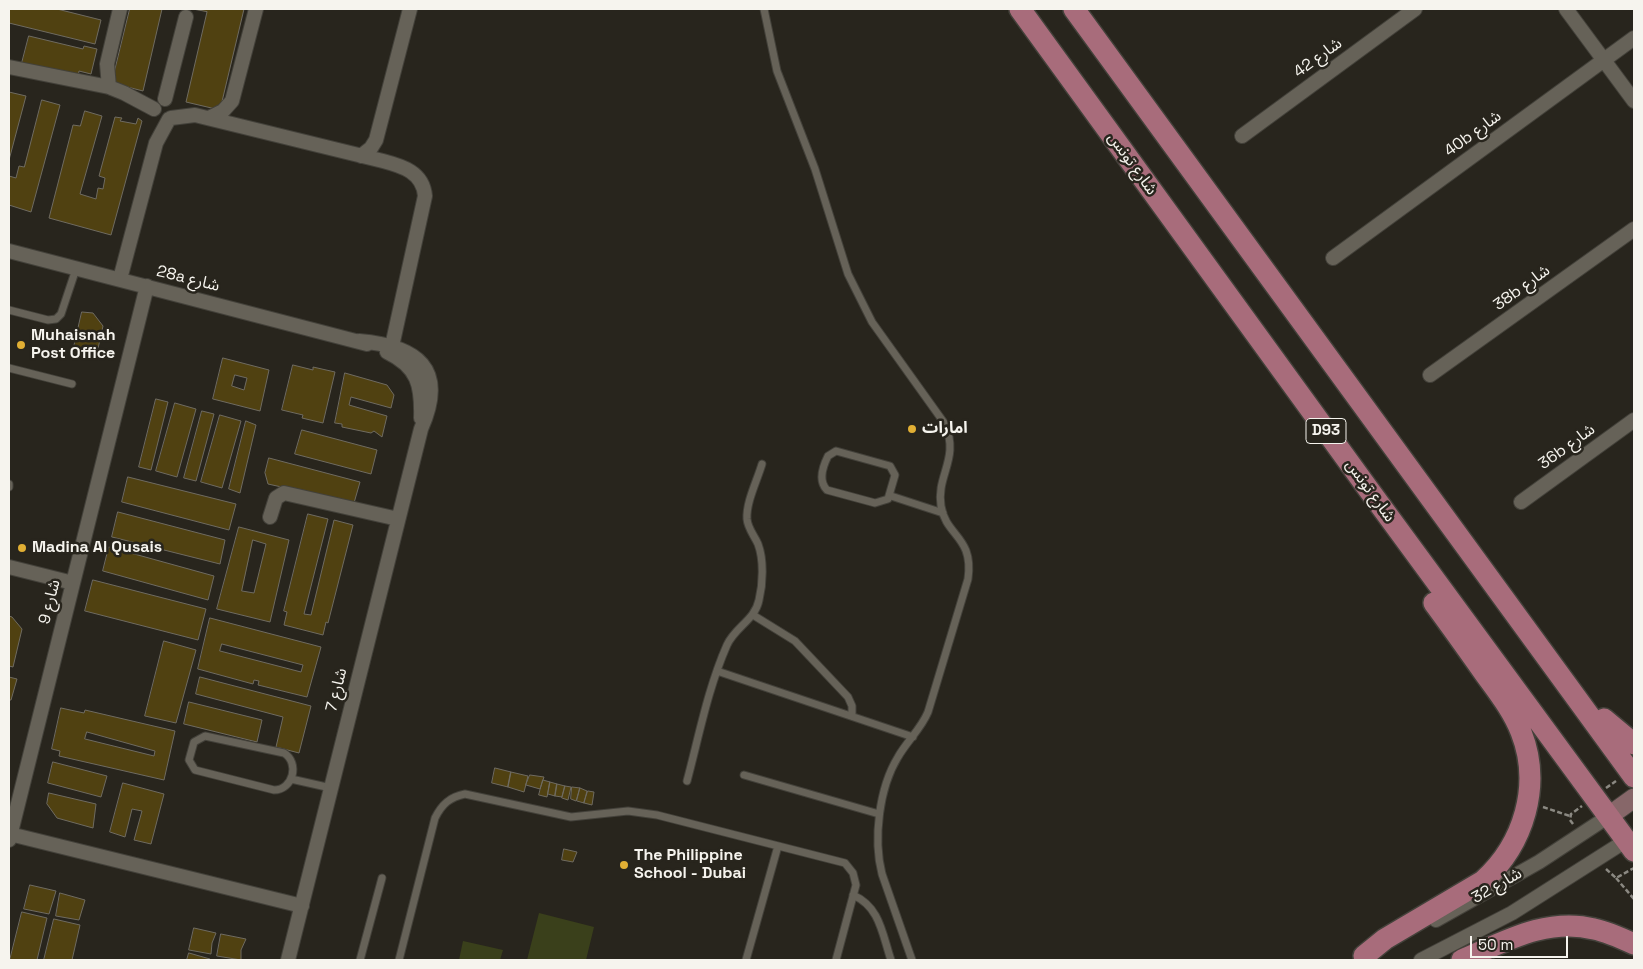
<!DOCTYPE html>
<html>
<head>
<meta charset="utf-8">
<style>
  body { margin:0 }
  #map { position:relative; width:1643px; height:969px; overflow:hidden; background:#28251d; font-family:"Space Grotesk",sans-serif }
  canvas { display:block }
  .frame { position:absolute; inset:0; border:10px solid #f6f4ee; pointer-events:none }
  .scale { position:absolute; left:1470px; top:936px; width:98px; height:22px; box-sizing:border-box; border:2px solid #f6f4ee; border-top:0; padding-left:6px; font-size:15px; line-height:18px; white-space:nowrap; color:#f6f4ee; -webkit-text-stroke:4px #28251d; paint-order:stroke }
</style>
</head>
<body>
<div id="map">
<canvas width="1643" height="969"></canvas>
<div class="frame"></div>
<div class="scale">50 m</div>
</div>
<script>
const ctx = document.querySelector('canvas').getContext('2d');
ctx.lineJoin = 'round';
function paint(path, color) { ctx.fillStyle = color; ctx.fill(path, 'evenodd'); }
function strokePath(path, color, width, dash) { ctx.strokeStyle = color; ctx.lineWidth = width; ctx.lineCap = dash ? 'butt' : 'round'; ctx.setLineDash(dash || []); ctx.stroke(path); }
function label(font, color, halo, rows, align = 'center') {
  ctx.font = font + ' "Space Grotesk","Noto Sans Arabic",sans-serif'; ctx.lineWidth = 5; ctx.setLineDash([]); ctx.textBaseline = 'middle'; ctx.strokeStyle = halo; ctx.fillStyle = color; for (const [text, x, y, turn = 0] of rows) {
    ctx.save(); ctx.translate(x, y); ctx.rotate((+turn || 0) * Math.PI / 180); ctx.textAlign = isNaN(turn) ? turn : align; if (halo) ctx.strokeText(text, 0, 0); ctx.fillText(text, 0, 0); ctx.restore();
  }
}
paint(new Path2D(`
  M 539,913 L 594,927 L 586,960 L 527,960 Z
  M 463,941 L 503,950 L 500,960 L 459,960 Z`), '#3a401b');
const building = new Path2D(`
  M 9,9 L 57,9 L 101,20 L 95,44 L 9,23 Z
  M 130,9 L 162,9 L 143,91 L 112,83 Z
  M 193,9 L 244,9 L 220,110 L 186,102 L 207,12 Z
  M 29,36 L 83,49 L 84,46 L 97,49 L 91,74 L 79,71 L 78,77 L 22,63 Z
  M 9,92 L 26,96 L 9,160 Z
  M 42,100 L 60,105 L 31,212 L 9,205 L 9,176 L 16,178 L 19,166 L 24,167 Z
  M 85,111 L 102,116 L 80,194 L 96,199 L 98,188 L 103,189 L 105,178 L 99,176 L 115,117 L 122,118 L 120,121 L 136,124 L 138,118 L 142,121 L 111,235 L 49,218 L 73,125 L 80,126 Z
  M 82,312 L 93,313 L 103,326 L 97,353 L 74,347 Z
  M 223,358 L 269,370 L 260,411 L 213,399 ZM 235,375 L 247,378 L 244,390 L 232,386 Z
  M 293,365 L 313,370 L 313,367 L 335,372 L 323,423 L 302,418 L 303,415 L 282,410 Z
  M 345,373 L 387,385 L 394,395 L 391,408 L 351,397 L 349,405 L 387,416 L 382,437 L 374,431 L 371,433 L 342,427 L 342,424 L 335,423 Z
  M 156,399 L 168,402 L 151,470 L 139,467 Z
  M 175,403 L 196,409 L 177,477 L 156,471 Z
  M 202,411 L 214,414 L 196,481 L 184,478 Z
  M 220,415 L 241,421 L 222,488 L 201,482 Z
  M 246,421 L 256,425 L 240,493 L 229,489 Z
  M 302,430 L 377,450 L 371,474 L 295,454 Z
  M 269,458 L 360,482 L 354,503 L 268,484 L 265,473 Z
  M 128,477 L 236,504 L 229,530 L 122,502 Z
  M 118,512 L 225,540 L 220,564 L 112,537 Z
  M 308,514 L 328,519 L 304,614 L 311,615 L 334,520 L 353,525 L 328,623 L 326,622 L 323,635 L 284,625 L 287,612 L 284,611 Z
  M 239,527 L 289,540 L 270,622 L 217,609 ZM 253,540 L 266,544 L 254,593 L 242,591 Z
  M 109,547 L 214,576 L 208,600 L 103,571 Z
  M 93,580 L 206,609 L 198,640 L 85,611 Z
  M 9,616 L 12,617 L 22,629 L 13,667 L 9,666 Z
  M 210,618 L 321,647 L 307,697 L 258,685 L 259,681 L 254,680 L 253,684 L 198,669 ZM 222,644 L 303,665 L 301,672 L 220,651 Z
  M 164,641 L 196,650 L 176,723 L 145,716 Z
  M 9,677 L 17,679 L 11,700 L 9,700 Z
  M 200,677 L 311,706 L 299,753 L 276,747 L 283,717 L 196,694 Z
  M 189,702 L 262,720 L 257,742 L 184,724 Z
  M 61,708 L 84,713 L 85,710 L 175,731 L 164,780 L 59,756 L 60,751 L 52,749 ZM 87,732 L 155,751 L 154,756 L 85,739 Z
  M 53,762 L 107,776 L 101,797 L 48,783 Z
  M 495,768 L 511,772 L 508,787 L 492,783 Z
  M 511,772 L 528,776 L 524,792 L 508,787 Z
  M 530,775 L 544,777 L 540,789 L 526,785 Z
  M 543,780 L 550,782 L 547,797 L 539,795 Z
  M 550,782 L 557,784 L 555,796 L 548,794 Z
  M 123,783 L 164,794 L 151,844 L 134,840 L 142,811 L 132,809 L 125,837 L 110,832 Z
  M 557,784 L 565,786 L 562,797 L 555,796 Z
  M 565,786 L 571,787 L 568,800 L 562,798 Z
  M 572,787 L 580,788 L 576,801 L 571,799 Z
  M 580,788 L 587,791 L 584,803 L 577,801 Z
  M 588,791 L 594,792 L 592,805 L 584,803 Z
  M 49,793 L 96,804 L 93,828 L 57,818 L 47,804 Z
  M 564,849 L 577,852 L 573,862 L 562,860 Z
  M 30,885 L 56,891 L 49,914 L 24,909 Z
  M 60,893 L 85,900 L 79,920 L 56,916 Z
  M 22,912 L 47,918 L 37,960 L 10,960 Z
  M 54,919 L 80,925 L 72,960 L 44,960 Z
  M 194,928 L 216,933 L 212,943 L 211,954 L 189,950 Z
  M 221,934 L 246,939 L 241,950 L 241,960 L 217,956 Z
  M 189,953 L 210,959 L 210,960 L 187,960 Z`);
paint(building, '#504111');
strokePath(building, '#6f6b61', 1);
const lane = new Path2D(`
  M 764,9 L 777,71 L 815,169 L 848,274 L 872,322 L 945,424 C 960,459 936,475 941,506 C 946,537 974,536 968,579 L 928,712 C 921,729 907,741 898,757 C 879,788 873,839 882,874 L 912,960
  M 9,310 L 48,320 L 56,319 L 61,314 L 76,269
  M 9,368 L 72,384
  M 836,451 L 890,466 L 895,475 L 888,499 L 875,503 L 827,490 C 818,481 823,466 828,456 Z
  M 9,484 L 9,487
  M 891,496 L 943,513
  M 753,615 L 795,641 L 848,697 L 852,706 L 852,716
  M 717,671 L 913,737
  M 205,736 L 284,753 C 300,763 293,790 274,790 L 195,770 L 189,760 L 194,742 Z
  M 744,775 L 879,814
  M 291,779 L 331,788
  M 687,781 C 699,736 708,688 727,645 C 735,627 755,620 759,600 C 763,583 764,560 758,544 C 754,535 748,529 747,519 C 746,502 757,481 762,464
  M 853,895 C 880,907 882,933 891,960
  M 360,960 L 382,878
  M 399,960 L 435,818 C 442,804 450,797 465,794 L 571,817 L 628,811 L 657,815 L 845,863 L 853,873 L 856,885 L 836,960
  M 746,960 L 778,846`);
const street = new Path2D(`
  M 1566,9 L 1634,101
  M 9,67 L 109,87 L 124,93 L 154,109
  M 109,87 L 107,64 L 120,9
  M 165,99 L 186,17
  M 171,118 L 195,115 L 383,161 C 402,166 423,172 425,196 L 392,346
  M 209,118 L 223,111 L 232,101 L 256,9
  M 1242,136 L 1415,9
  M 361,156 L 371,148 L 376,140 L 410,9
  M 9,251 L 367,344
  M 1333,258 L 1634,38
  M 120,279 L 156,143 L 169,119
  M 387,352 C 418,367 422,385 421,418
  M 1430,375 L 1634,229
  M 1521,502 L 1634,420
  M 270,517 L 276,498 L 284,493 L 398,519
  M 9,567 L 73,583
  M 10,834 L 302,906
  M 9,840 L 147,286
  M 1436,920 L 1539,862 L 1609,816
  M 288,960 L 421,429 C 448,368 417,346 359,341
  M 1421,960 L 1512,913 L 1627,840`);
const secondary = new Path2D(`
  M 1609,816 L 1634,798`);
const primary = new Path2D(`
  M 1020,9 L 1369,490 L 1634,851
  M 1074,9 L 1634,777
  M 1604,719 L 1634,744
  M 1364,956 L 1385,939 L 1483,881 C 1524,844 1542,785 1521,732 C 1513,711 1498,692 1485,674 C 1468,650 1451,626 1434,603
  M 1462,960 C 1504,942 1547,917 1594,929 C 1608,932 1621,938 1634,944`);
strokePath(lane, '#43413a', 9);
strokePath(street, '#43413a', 16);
strokePath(secondary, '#43413a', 21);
strokePath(primary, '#43413a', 24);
strokePath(new Path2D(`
  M 1606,788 L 1616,781
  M 1543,807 L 1570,816
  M 1573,824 L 1570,820 L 1571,814 L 1582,806
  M 1606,869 L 1616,878 L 1634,868
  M 1616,878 L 1634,899`), '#8b8982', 2.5, [5, 2.5]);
strokePath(lane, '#666258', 7);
strokePath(street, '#666258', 14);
strokePath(secondary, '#876769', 19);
strokePath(primary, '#a86c7b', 21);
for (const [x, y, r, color] of [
  [21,345,5,"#e1af34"],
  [912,429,5,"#e1af34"],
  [22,548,5,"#e1af34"],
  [624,865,5,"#e1af34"]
]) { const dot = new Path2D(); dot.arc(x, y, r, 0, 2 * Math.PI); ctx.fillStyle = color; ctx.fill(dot); strokePath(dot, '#28251d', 2); }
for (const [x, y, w] of [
  [1326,431,40]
]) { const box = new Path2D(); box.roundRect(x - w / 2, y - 12.5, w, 25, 4); ctx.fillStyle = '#28251d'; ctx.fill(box); strokePath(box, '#f6f4ee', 1); }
label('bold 15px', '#f6f4ee', null, [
  ["D93",1326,431]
]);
label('16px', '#f6f4ee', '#28251d', [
  ["شارع 42",1318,58,-36],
  ["40b شارع",1473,134,-36],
  ["شارع تونس",1132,164,54],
  ["28a شارع",188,279,14],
  ["38b شارع",1522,288,-36],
  ["36b شارع",1567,447,-36],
  ["شارع تونس",1370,491,54],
  ["شارع 9",50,602,-76],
  ["شارع 7",337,690,-76],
  ["شارع 32",1497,886,-30]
]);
label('bold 16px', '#f6f4ee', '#28251d', [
  ["Muhaisnah",31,336],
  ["Post Office",31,354],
  ["امارات",922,429],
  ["Madina Al Qusais",32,548],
  ["The Philippine",634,856],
  ["School - Dubai",634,874]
], 'left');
</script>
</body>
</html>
